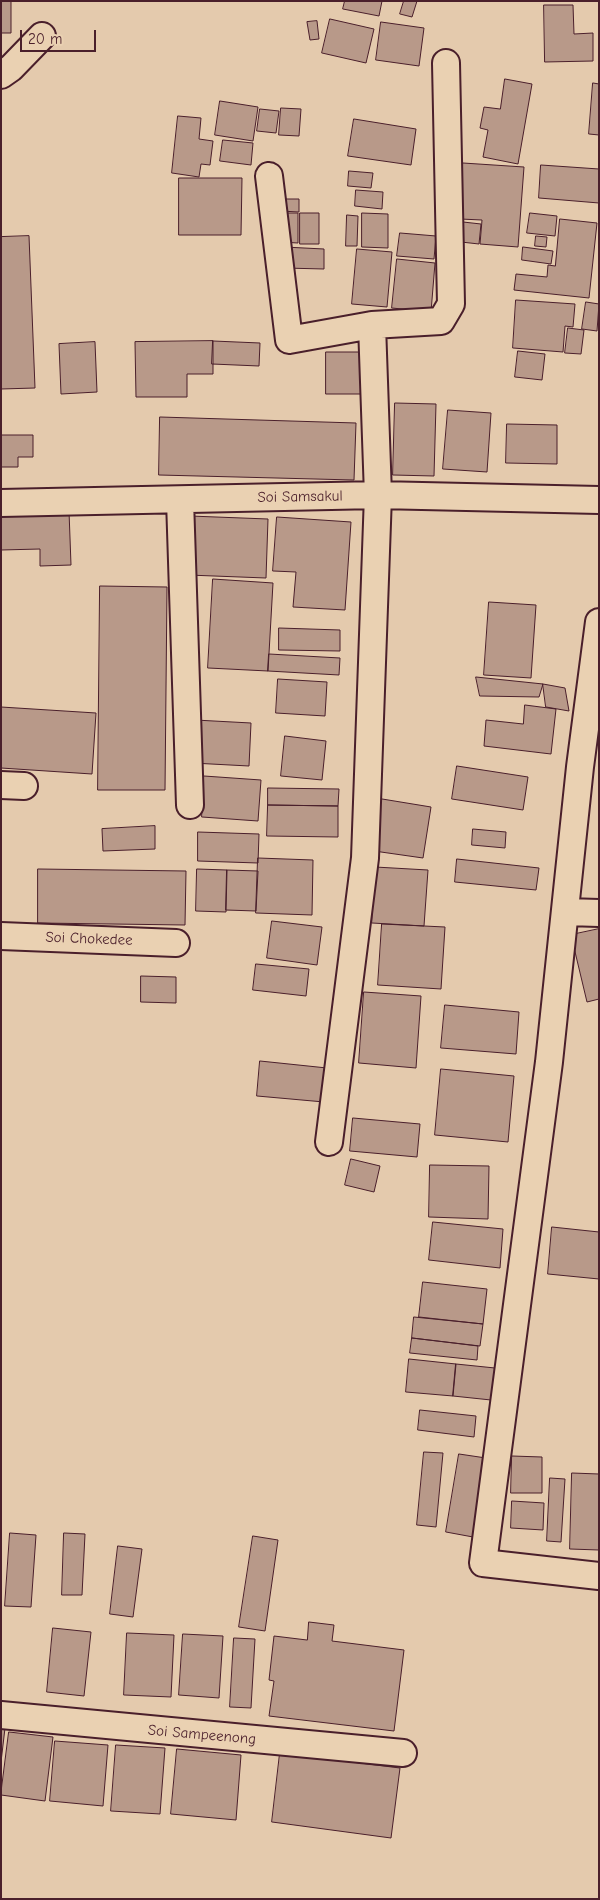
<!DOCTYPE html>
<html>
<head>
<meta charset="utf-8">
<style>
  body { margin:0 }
  #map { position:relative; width:600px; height:1900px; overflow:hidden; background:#e4caad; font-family:"Comic Neue",sans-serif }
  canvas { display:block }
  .frame { position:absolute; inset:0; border:2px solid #4a1f2b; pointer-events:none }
  .scale { position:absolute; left:20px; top:30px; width:76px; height:22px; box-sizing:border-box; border:2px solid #4a1f2b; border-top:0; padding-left:6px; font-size:15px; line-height:18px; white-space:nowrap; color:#4a1f2b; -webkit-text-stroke:4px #ead1b2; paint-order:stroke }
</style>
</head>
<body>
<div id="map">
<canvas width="600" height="1900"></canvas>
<div class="frame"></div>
<div class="scale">20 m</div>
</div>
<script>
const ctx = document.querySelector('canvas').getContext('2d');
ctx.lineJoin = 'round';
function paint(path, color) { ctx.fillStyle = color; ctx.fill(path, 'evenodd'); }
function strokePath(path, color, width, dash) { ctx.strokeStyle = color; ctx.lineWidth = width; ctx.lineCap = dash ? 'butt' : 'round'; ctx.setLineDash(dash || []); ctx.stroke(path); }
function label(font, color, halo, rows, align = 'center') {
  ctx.font = font + ' "Comic Neue",sans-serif'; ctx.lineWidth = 4.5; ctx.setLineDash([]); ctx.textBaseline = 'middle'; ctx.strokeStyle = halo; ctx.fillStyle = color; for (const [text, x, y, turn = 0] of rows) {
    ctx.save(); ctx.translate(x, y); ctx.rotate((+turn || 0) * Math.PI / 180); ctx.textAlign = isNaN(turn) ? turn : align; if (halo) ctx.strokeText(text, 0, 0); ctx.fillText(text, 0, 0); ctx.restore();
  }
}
const building = new Path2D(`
  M 1,1 L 11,1 L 11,33 L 1,33 Z
  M 345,1 L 382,1 L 379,16 L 343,9 Z
  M 404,1 L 417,1 L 412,17 L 400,14 Z
  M 544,5 L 573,5 L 574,34 L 593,33 L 593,61 L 545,62 Z
  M 330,19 L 374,29 L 366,63 L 322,53 Z
  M 317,21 L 319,39 L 310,40 L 307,22 Z
  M 381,22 L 424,28 L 419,66 L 376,60 Z
  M 505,79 L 532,84 L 518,164 L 483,157 L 488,130 L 480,128 L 484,107 L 500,109 Z
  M 593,83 L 599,84 L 599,135 L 589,134 Z
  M 220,101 L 258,107 L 253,141 L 215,135 Z
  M 281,108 L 301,109 L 299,136 L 279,135 Z
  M 260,109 L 279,111 L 276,133 L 257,131 Z
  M 178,116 L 201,118 L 199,139 L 213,141 L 210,165 L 201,164 L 199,177 L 172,173 Z
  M 354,119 L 416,129 L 411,165 L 348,156 Z
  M 223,140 L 253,143 L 251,165 L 220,161 Z
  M 463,163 L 524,167 L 518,247 L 480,244 L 482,220 L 460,219 Z
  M 541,165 L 599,169 L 599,203 L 539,198 Z
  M 349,171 L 373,173 L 371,188 L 348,186 Z
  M 179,178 L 242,178 L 241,235 L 179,235 Z
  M 356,190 L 383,192 L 382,209 L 355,206 Z
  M 280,199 L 299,199 L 299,212 L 280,211 Z
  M 280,213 L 298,213 L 298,243 L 280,242 Z
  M 300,213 L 319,213 L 319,244 L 300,244 Z
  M 362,213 L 388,214 L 388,248 L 362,247 Z
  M 530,213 L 557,216 L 555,236 L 527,233 Z
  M 347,215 L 358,216 L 357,246 L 346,246 Z
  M 560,219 L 597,223 L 589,298 L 514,290 L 516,274 L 547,277 L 548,265 L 555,266 Z
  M 463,222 L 481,224 L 479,244 L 461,242 Z
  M 400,233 L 436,236 L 434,259 L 397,256 Z
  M 29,236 L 35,388 L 1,389 L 1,237 Z
  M 536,236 L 547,237 L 546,247 L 535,246 Z
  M 284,247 L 324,249 L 324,269 L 284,268 Z
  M 523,247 L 553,251 L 551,264 L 522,260 Z
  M 357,249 L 392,252 L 387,307 L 352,304 Z
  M 397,259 L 435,263 L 431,312 L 392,308 Z
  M 516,300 L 575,304 L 573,327 L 565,326 L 563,352 L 513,348 Z
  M 586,302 L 599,304 L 597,331 L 582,329 Z
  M 568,328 L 584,330 L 581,354 L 565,353 Z
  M 213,341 L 213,374 L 187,374 L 187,397 L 136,397 L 135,342 Z
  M 213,341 L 260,343 L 259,366 L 212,364 Z
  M 95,342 L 97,392 L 61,394 L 59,344 Z
  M 518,351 L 545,354 L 542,380 L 515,377 Z
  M 326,352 L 362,352 L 362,394 L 326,394 Z
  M 395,403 L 436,404 L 434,476 L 393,475 Z
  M 448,410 L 491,413 L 487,472 L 443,469 Z
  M 160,417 L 356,423 L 354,480 L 159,475 Z
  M 507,424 L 557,425 L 557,464 L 506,463 Z
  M 1,435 L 33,435 L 33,457 L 18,457 L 18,467 L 1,467 Z
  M 69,511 L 71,565 L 40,566 L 40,549 L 1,550 L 1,514 Z
  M 190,516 L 268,519 L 266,578 L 188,575 Z
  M 277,517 L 351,522 L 345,610 L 293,607 L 296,572 L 273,571 Z
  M 213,579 L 273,583 L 268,671 L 208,668 Z
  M 100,586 L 167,587 L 165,790 L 98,790 Z
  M 489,602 L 536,605 L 531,678 L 484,675 Z
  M 279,628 L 340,630 L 340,651 L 279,650 Z
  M 269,654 L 340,658 L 339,675 L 268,671 Z
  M 476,677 L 543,684 L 539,697 L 480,696 Z
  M 278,679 L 327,682 L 325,716 L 276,713 Z
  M 543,684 L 565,688 L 569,711 L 546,707 Z
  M 525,705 L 556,709 L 551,754 L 484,746 L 486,720 L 523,724 Z
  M 1,707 L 96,713 L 92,774 L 1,768 Z
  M 195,720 L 251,723 L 249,766 L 192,763 Z
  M 285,736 L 326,741 L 322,780 L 281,776 Z
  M 457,766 L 528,777 L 523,810 L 452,799 Z
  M 204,776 L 261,780 L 258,821 L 202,817 Z
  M 268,788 L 339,789 L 338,806 L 268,805 Z
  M 376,798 L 431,807 L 423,858 L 367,850 Z
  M 268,805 L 338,806 L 338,837 L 267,836 Z
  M 155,826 L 155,849 L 103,851 L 102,829 Z
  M 473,829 L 506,832 L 505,848 L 472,845 Z
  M 198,832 L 259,834 L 258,863 L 198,861 Z
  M 258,858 L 313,860 L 312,915 L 256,913 Z
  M 457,859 L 539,868 L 536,890 L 455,882 Z
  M 375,867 L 428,870 L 424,926 L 372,923 Z
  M 38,869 L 186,871 L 185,925 L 38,923 Z
  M 197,869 L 227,870 L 226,912 L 196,911 Z
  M 227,870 L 258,871 L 256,911 L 226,910 Z
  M 272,921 L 322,927 L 317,965 L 267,958 Z
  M 382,924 L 445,927 L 441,989 L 378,985 Z
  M 599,929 L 599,999 L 587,1002 L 571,935 Z
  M 256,964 L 309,969 L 306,996 L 253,990 Z
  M 141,976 L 176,977 L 176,1003 L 141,1002 Z
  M 364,992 L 421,996 L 416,1068 L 359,1063 Z
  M 445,1005 L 519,1012 L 516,1054 L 441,1048 Z
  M 260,1061 L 327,1068 L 324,1102 L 257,1096 Z
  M 441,1069 L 514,1076 L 508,1142 L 435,1135 Z
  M 353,1118 L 420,1124 L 417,1157 L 350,1151 Z
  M 351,1159 L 380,1166 L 374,1192 L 345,1185 Z
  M 430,1165 L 489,1166 L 488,1219 L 429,1217 Z
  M 433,1222 L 503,1229 L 500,1268 L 429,1260 Z
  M 552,1227 L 599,1232 L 599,1279 L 548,1274 Z
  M 423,1282 L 487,1289 L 483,1324 L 419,1317 Z
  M 414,1317 L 483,1324 L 480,1346 L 412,1338 Z
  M 412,1338 L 478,1346 L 477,1360 L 410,1353 Z
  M 409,1359 L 456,1364 L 453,1396 L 406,1392 Z
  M 456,1364 L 495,1368 L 491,1400 L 453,1396 Z
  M 420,1410 L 476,1416 L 474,1437 L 418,1430 Z
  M 424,1452 L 443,1453 L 436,1527 L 417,1525 Z
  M 459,1454 L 486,1458 L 473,1537 L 446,1532 Z
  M 512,1456 L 542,1457 L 542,1493 L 511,1493 Z
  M 572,1473 L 599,1474 L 599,1550 L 570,1549 Z
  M 550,1478 L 565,1479 L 561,1542 L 547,1541 Z
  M 512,1501 L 544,1503 L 543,1530 L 511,1528 Z
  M 10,1533 L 36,1535 L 31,1607 L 5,1606 Z
  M 64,1533 L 85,1534 L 82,1595 L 62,1595 Z
  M 253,1536 L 278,1540 L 265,1631 L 239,1627 Z
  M 118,1546 L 142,1549 L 133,1617 L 110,1614 Z
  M 309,1622 L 334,1625 L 332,1641 L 404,1650 L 394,1731 L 269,1716 L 274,1681 L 269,1680 L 274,1636 L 307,1640 Z
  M 53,1628 L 91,1632 L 84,1696 L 47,1692 Z
  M 127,1633 L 174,1635 L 171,1697 L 124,1695 Z
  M 183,1634 L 223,1636 L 219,1698 L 179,1695 Z
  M 234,1638 L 255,1639 L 251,1708 L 230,1707 Z
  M 1,1727 L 5,1728 L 1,1762 Z
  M 9,1732 L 53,1737 L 45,1801 L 1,1795 Z
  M 55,1741 L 108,1745 L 103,1806 L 50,1801 Z
  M 116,1745 L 165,1748 L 160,1814 L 111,1811 Z
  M 177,1749 L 241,1755 L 236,1820 L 171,1814 Z
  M 280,1753 L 400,1768 L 391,1838 L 272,1822 Z`);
paint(building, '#b89989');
strokePath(building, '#4a1f2b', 1);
const street = new Path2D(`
  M 1,75 L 11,68 L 42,36
  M 269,176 L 289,340 L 372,325 L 441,321 L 451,304 L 446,63
  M 180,500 L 190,805
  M 1,503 L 378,495 L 599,500
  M 599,622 L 580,767 L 549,1062 L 483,1563 L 599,1576
  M 1,785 L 24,786
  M 566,912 L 599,913
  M 1,936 L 176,943
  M 329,1142 L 365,858 L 378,495 L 372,325
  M 1,1715 L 403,1753`);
strokePath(street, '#4a1f2b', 30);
strokePath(street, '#ead1b2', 26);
label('15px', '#4a1f2b', '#ead1b2', [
  ["Soi Samsakul",300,497,-1],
  ["Soi Chokedee",89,939,2],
  ["Soi Sampeenong",202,1735,5]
]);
</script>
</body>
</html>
